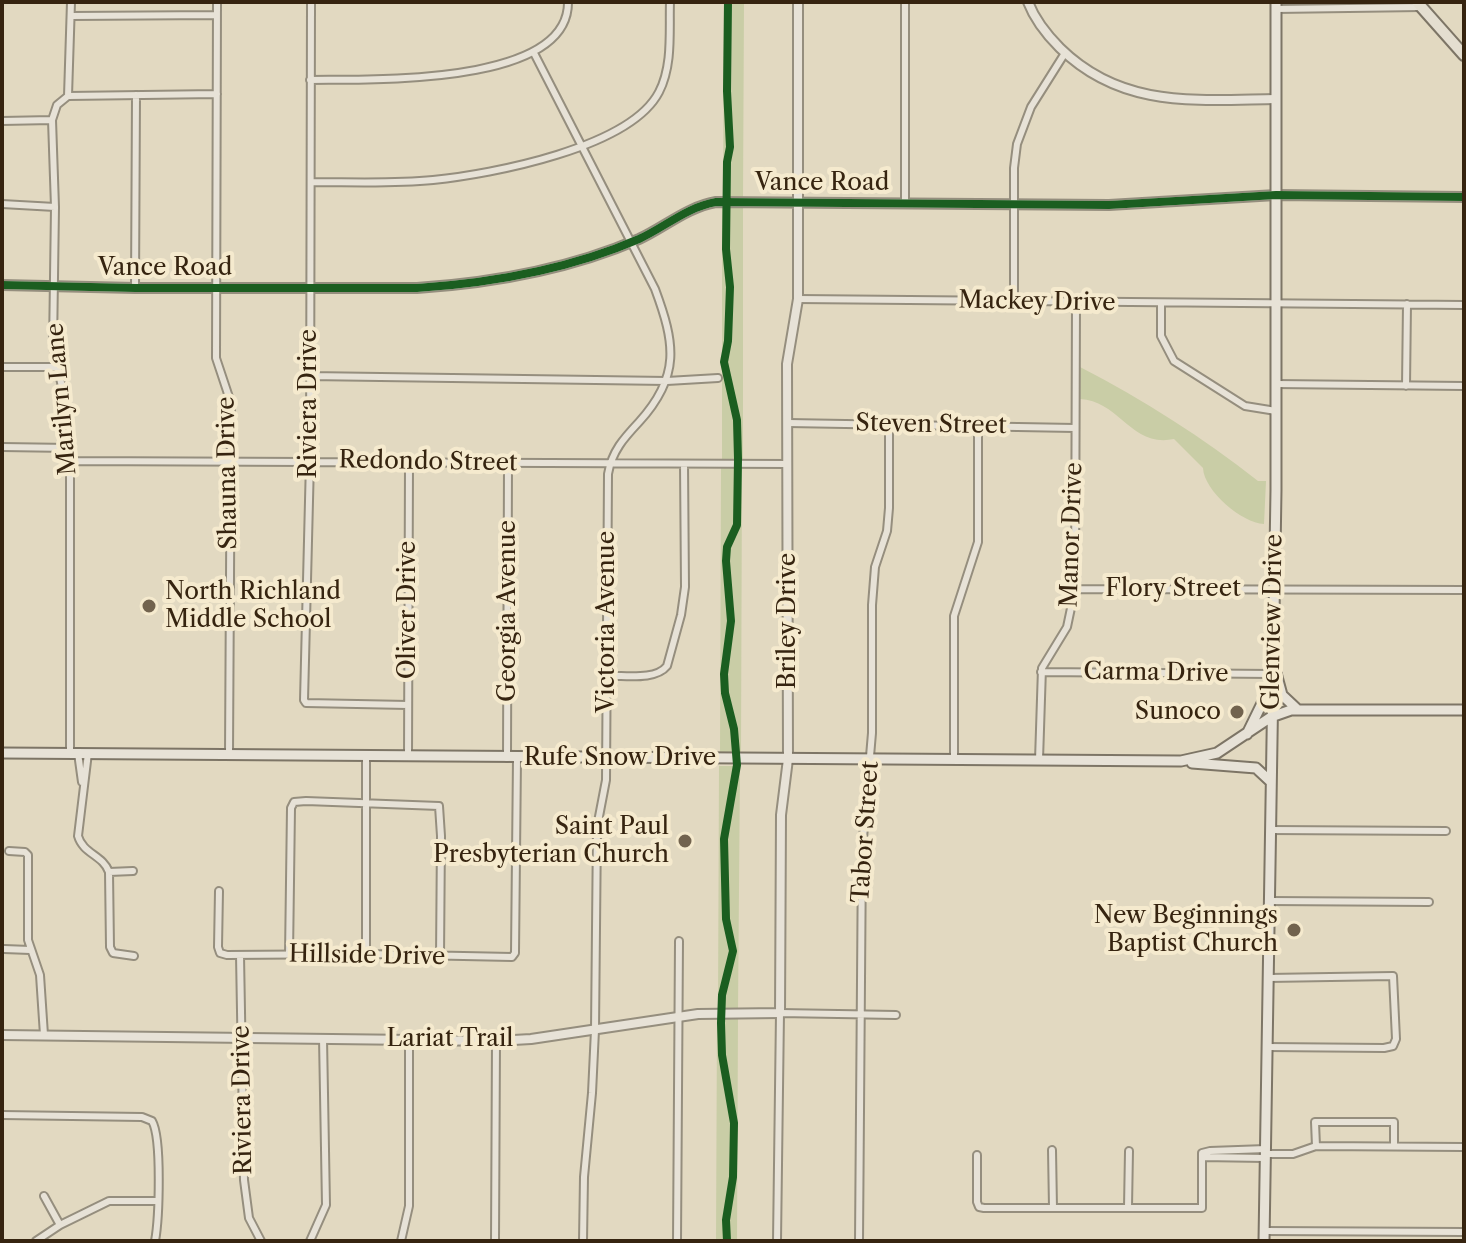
<!DOCTYPE html>
<html>
<head>
<meta charset="utf-8">
<style>
  body { margin:0 }
  #map { position:relative; width:1466px; height:1243px; overflow:hidden; background:#e2d9c1; font-family:"Libre Caslon Text",serif }
  canvas { display:block }
  .frame { position:absolute; inset:0; border:4px solid #362410; pointer-events:none }
</style>
</head>
<body>
<div id="map">
<canvas width="1466" height="1243"></canvas>
<div class="frame"></div>
</div>
<script>
const ctx = document.querySelector('canvas').getContext('2d');
ctx.lineJoin = 'round';
function paint(path, color) { ctx.fillStyle = color; ctx.fill(path, 'evenodd'); }
function strokePath(path, color, width, dash) { ctx.strokeStyle = color; ctx.lineWidth = width; ctx.lineCap = dash ? 'butt' : 'round'; ctx.setLineDash(dash || []); ctx.stroke(path); }
function label(font, color, halo, rows, align = 'center') {
  ctx.font = font + ' "Libre Caslon Text",serif'; ctx.lineWidth = 8; ctx.setLineDash([]); ctx.textBaseline = 'middle'; ctx.strokeStyle = halo; ctx.fillStyle = color; for (const [text, x, y, turn = 0] of rows) {
    ctx.save(); ctx.translate(x, y); ctx.rotate((+turn || 0) * Math.PI / 180); ctx.textAlign = isNaN(turn) ? turn : align; if (halo) ctx.strokeText(text, 0, 0); ctx.fillText(text, 0, 0); ctx.restore();
  }
}
paint(new Path2D(`
  M 724,2 L 744,2 L 743,198 L 723,198 Z
  M 722,208 L 743,208 L 743,460 L 722,460 Z
  M 1080,367 C 1144,400 1202,437 1258,481 L 1266,481 L 1264,524 C 1242,523 1204,491 1203,468 L 1174,439 C 1131,448 1120,401 1080,399 Z
  M 721,468 L 742,468 L 741,752 L 720,752 Z
  M 719,766 L 740,766 L 738,1010 L 718,1010 Z
  M 717,1019 L 738,1019 L 737,1241 L 716,1241 Z`), '#c9cda6');
const minor = new Path2D(`
  M 217,2 L 216,358 L 231,403 L 229,754
  M 311,2 L 310,461 L 304,700 L 306,703 L 408,705
  M 905,2 L 905,204
  M 1276,9 L 1421,7
  M 71,16 L 217,15
  M 534,53 L 655,289 C 675,343 681,376 639,422 C 624,438 612,451 608,474 L 606,780 L 597,827 L 595,1030 L 592,1093 L 584,1177 L 583,1241
  M 310,80 C 367,79 569,87 568,2
  M 68,96 L 217,94
  M 2,121 L 52,120
  M 311,182 C 351,182 393,184 433,180 C 492,174 630,148 659,92 C 673,65 669,31 670,2
  M 2,204 L 55,207
  M 135,288 L 136,95
  M 798,299 L 1464,305
  M 1014,302 L 1014,168 L 1017,144 L 1031,107 L 1065,53
  M 1161,304 L 1161,336 L 1174,361 L 1245,406 L 1276,411
  M 2,367 L 57,367
  M 309,376 L 667,381 L 718,378
  M 1276,384 L 1464,386
  M 1406,386 L 1407,304
  M 788,423 L 1075,428
  M 2,447 L 70,448
  M 69,461 L 788,464
  M 1075,589 L 1464,590
  M 1041,672 L 1272,674
  M 606,676 C 624,675 655,681 667,666 L 681,615 L 685,587 L 684,464
  M 70,753 L 70,448 L 69,418 L 53,347 L 55,207 L 52,120 L 57,105 L 68,96 L 71,2
  M 78,753 L 82,782
  M 88,753 L 78,836 C 83,854 103,855 109,872 L 110,947 L 113,953 L 134,956
  M 366,757 L 366,954
  M 408,757 L 409,463
  M 507,758 L 508,463
  M 954,760 L 954,616 L 978,542 L 978,426
  M 1039,760 L 1042,668 L 1067,627 L 1075,589 L 1076,303
  M 1270,830 L 1446,831
  M 9,851 L 25,852 L 28,855 L 28,940 L 40,975 L 44,1035
  M 109,872 L 133,871
  M 219,891 L 218,947 L 220,953 L 227,955 L 366,954 L 512,957 L 515,953 L 517,758
  M 1269,901 L 1429,902
  M 4,949 L 30,950
  M 240,955 L 244,1180 L 249,1218 L 261,1241
  M 289,955 L 291,808 L 294,802 L 306,801 L 439,806 L 441,836 L 440,957
  M 1267,1047 L 1384,1048 L 1393,1046 L 1396,1039 L 1393,976 L 1268,978
  M 2,1115 L 142,1117 L 152,1121 C 162,1138 159,1219 155,1241
  M 1316,1146 L 1315,1122 L 1394,1122 L 1394,1146
  M 1052,1150 L 1053,1208
  M 1265,1154 L 1293,1154 L 1316,1146 L 1464,1147
  M 977,1155 L 977,1202 L 979,1207 L 984,1208 L 1202,1208 L 1202,1157
  M 1202,1157 L 1202,1153 L 1210,1151 L 1266,1149
  M 1202,1157 L 1265,1158
  M 44,1196 L 60,1225
  M 1128,1207 L 1129,1151
  M 1265,1231 L 1464,1232
  M 36,1241 L 60,1225 L 109,1201 L 157,1201
  M 310,1241 L 326,1205 L 323,1038
  M 401,1241 L 409,1206 L 409,1040
  M 495,1241 L 496,1041
  M 677,1241 L 679,941
  M 777,1241 L 780,1013 L 896,1015
  M 859,1241 L 862,850 L 872,733 L 872,605 L 875,567 L 887,531 L 889,508 L 889,425`);
const tertiary = new Path2D(`
  M 1028,2 C 1035,20 1046,34 1060,48 C 1122,109 1196,100 1276,99
  M 2,285 L 135,288 L 417,288 C 492,283 570,269 639,239 C 665,227 687,207 716,202 L 1109,205 L 1276,195 L 1464,197
  M 2,1035 L 496,1041 L 531,1039 L 698,1014 L 780,1013 L 781,815 L 788,759 L 787,364 L 798,299 L 798,2`);
const secondary = new Path2D(`
  M 1276,673 L 1282,695 L 1298,710
  M 1247,734 L 1270,687
  M 2,753 L 1181,761 L 1217,753 L 1271,717 L 1291,710 L 1464,710
  M 1192,763 L 1256,768 L 1270,781
  M 1264,1241 L 1276,490 L 1276,2`);
const primary = new Path2D(`
  M 1417,2 L 1464,55`);
strokePath(minor, '#958e7e', 10);
strokePath(tertiary, '#958e7e', 12);
strokePath(secondary, '#7d7566', 13);
strokePath(primary, '#7d7566', 14);
strokePath(minor, '#e7e2d7', 6);
strokePath(tertiary, '#e7e2d7', 8);
strokePath(secondary, '#e7e2d7', 9);
strokePath(primary, '#e4ded0', 10);
strokePath(new Path2D(`
  M 2,285 L 135,288 L 417,288 C 492,283 570,269 639,239 C 665,227 687,207 716,202 L 1109,205 L 1276,195 L 1464,197
  M 727,1241 L 726,1220 L 733,1177 L 734,1123 L 722,1055 L 721,1023 L 722,995 L 733,951 L 726,919 L 724,839 L 737,765 L 734,729 L 725,693 L 724,674 L 731,621 L 726,561 L 727,547 L 737,525 L 738,459 L 737,420 L 724,362 L 728,341 L 730,287 L 726,249 L 727,162 L 730,147 L 727,91 L 728,2`), '#1b5e20', 8);
for (const [x, y, r, color] of [
  [149,606,8,"#72634e"],
  [1237,712,8,"#72634e"],
  [685,841,8,"#72634e"],
  [1294,930,8,"#72634e"]
]) { const dot = new Path2D(); dot.arc(x, y, r, 0, 2 * Math.PI); ctx.fillStyle = color; ctx.fill(dot); strokePath(dot, '#f5eace', 3); }
label('24px', '#362410', '#f5eace', [
  ["Vance Road",822,183],
  ["Vance Road",165,268],
  ["Mackey Drive",1037,302,1],
  ["Marilyn Lane",62,399,-95],
  ["Riviera Drive",309,404,-90],
  ["Steven Street",931,425,1],
  ["Redondo Street",428,462,1],
  ["Shauna Drive",228,473,-91],
  ["Manor Drive",1072,535,-88],
  ["Flory Street",1173,589],
  ["Oliver Drive",408,610,-90],
  ["Georgia Avenue",508,611,-90],
  ["Briley Drive",788,621,-90],
  ["Victoria Avenue",607,622,-90],
  ["Glenview Drive",1273,622,-89],
  ["Carma Drive",1156,673,1],
  ["Rufe Snow Drive",620,758],
  ["Tabor Street",866,832,-86],
  ["Hillside Drive",367,956,1],
  ["Lariat Trail",450,1039],
  ["Riviera Drive",243,1100,-91]
]);
label('24px', '#362410', '#f5eace', [
  ["North Richland",165,592,"left"],
  ["Middle School",165,620,"left"],
  ["Sunoco",1221,712],
  ["Saint Paul",669,827],
  ["Presbyterian Church",669,855],
  ["New Beginnings",1278,916],
  ["Baptist Church",1278,944]
], 'right');
</script>
</body>
</html>
